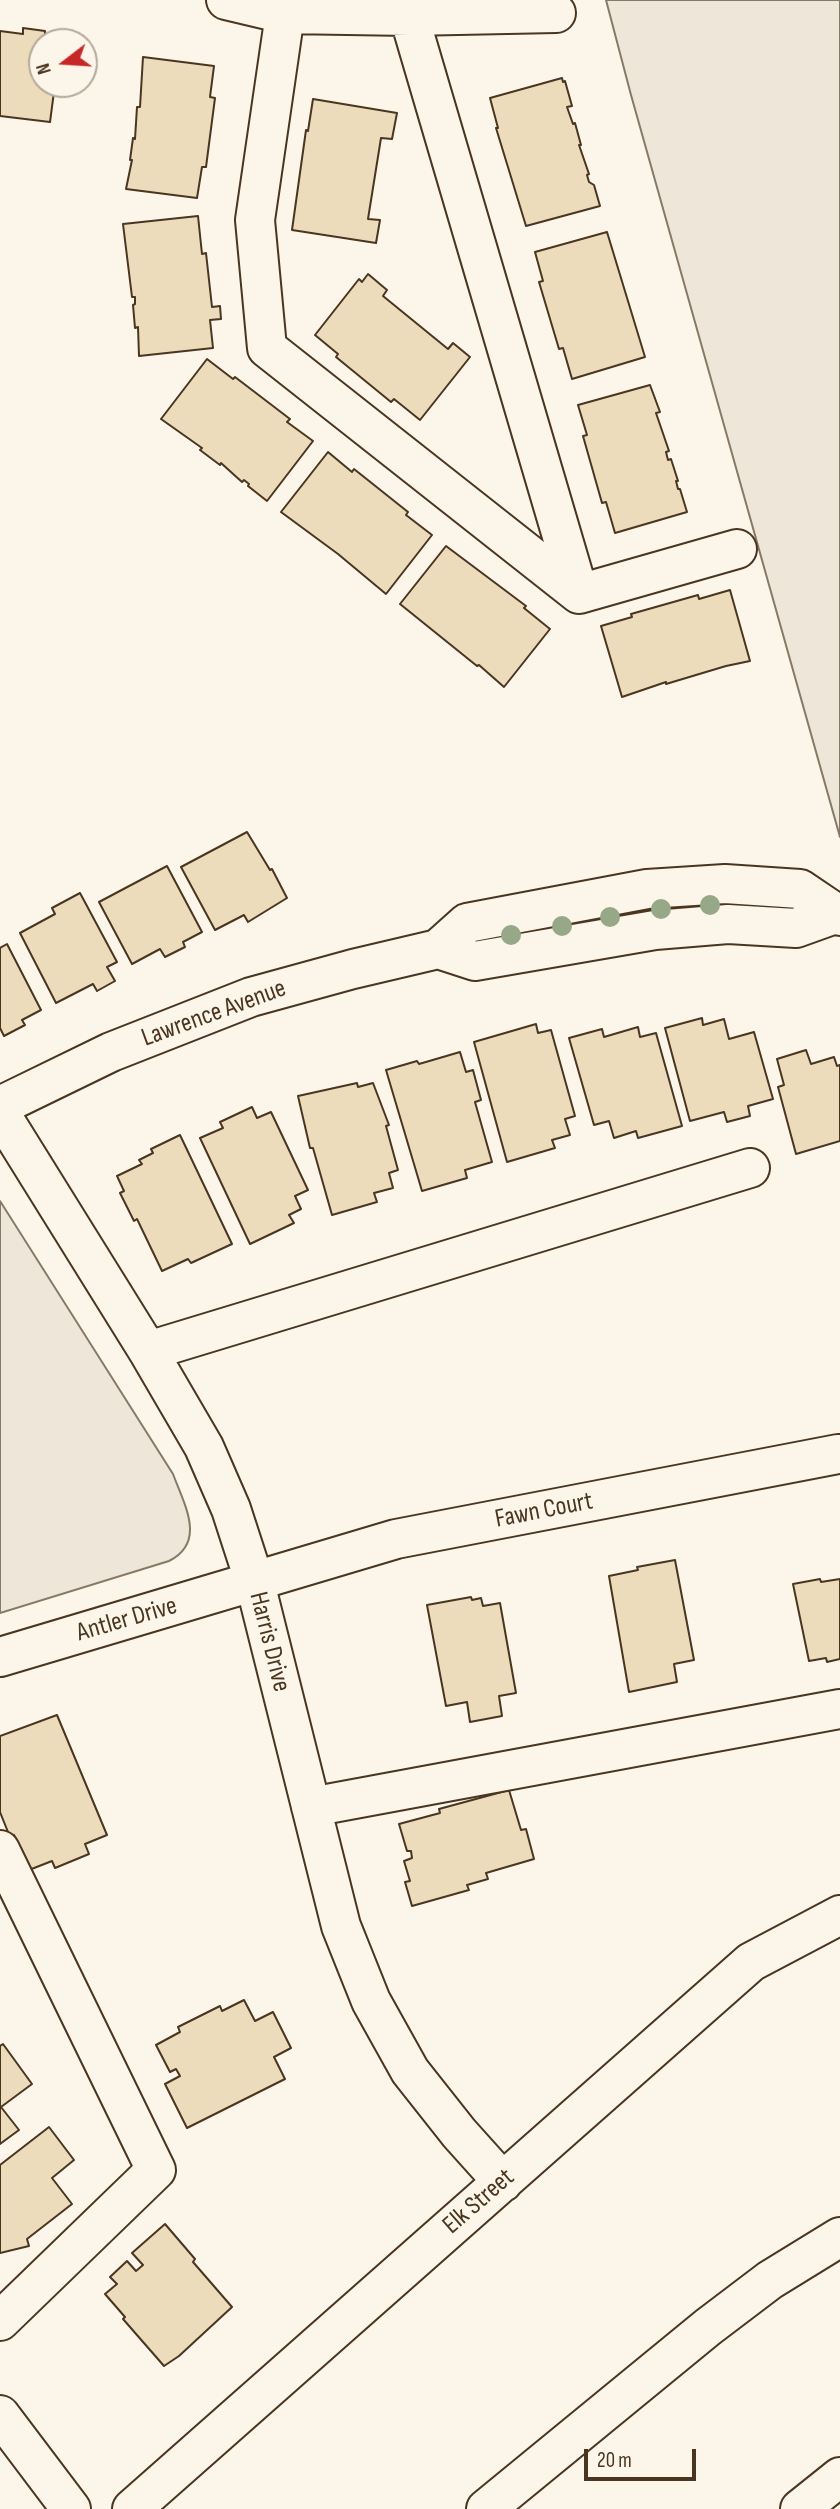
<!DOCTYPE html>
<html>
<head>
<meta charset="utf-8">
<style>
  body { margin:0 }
  #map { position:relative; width:840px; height:2509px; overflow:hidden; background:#fbf6e9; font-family:"Sofia Sans Condensed",sans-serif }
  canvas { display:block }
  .north { position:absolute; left:28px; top:28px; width:70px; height:70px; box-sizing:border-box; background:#fbf6e9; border:2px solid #b4a999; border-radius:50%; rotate:253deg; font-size:19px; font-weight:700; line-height:28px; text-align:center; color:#4a3520 }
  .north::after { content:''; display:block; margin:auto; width:24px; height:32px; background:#c62828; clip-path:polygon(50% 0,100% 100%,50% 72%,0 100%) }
  .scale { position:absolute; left:584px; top:2449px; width:112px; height:32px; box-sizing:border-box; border:4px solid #4a3520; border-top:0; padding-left:9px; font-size:21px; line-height:24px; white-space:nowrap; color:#4a3520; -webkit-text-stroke:5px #fbf6e9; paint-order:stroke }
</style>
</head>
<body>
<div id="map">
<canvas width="840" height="2509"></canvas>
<div class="north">N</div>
<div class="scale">20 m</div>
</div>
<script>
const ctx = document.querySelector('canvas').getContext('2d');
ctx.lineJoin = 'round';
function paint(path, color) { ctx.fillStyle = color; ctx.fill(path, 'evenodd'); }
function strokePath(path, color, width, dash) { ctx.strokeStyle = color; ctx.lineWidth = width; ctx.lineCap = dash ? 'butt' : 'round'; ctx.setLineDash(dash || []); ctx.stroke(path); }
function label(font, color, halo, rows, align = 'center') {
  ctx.font = font + ' "Sofia Sans Condensed",sans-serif'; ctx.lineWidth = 5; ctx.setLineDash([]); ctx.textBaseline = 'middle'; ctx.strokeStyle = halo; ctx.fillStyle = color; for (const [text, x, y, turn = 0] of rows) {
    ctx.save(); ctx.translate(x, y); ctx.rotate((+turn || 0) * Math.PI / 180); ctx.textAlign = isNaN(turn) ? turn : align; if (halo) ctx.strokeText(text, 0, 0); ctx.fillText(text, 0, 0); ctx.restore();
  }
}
const green = new Path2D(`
  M 606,0 L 840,0 L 840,837 L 631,95 Z
  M 0,1201 L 173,1474 C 184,1504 207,1542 169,1561 L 0,1613 Z`);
paint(green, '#ede6d9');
strokePath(green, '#887966', 2);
const building = new Path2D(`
  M 23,28 L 45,31 L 45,34 L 61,37 L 60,42 L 42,42 L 42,84 L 55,84 L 50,122 L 0,116 L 0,31 L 23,34 Z
  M 143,57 L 214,66 L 210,97 L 215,98 L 206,167 L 202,167 L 197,198 L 126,189 L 132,160 L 130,160 L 133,138 L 135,139 L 137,107 L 140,107 Z
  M 562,78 L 563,82 L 565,81 L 572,106 L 567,107 L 573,124 L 575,123 L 581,145 L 579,145 L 589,174 L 587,175 L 589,182 L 594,185 L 600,206 L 526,226 L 496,128 L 498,128 L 490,98 Z
  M 313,99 L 397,113 L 392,139 L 381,138 L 368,219 L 380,220 L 376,243 L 292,230 L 306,130 L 308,131 Z
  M 198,216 L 202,254 L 206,253 L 212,307 L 220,306 L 221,319 L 210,320 L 213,348 L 139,356 L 138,327 L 135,328 L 133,305 L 135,304 L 135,297 L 132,297 L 123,224 Z
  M 607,232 L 645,357 L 572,379 L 563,348 L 559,349 L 539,282 L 543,281 L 535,252 Z
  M 368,274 L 387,290 L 383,296 L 448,349 L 453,343 L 470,357 L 420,420 L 394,399 L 391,402 L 336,357 L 338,354 L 315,335 L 359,279 L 362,282 Z
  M 207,359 L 233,379 L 235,377 L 290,419 L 287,422 L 313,441 L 267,501 L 248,486 L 249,484 L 244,480 L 242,482 L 221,463 L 220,465 L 200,450 L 202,448 L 161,419 Z
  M 650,385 L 660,412 L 656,413 L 669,451 L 666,452 L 668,460 L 671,459 L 678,481 L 676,481 L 678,489 L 680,489 L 687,512 L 615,533 L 606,502 L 602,503 L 583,436 L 587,435 L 578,405 Z
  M 328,452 L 352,472 L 354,469 L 408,512 L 406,515 L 432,535 L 386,594 L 338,554 L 281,512 Z
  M 446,546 L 526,606 L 524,608 L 550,629 L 504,687 L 479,665 L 477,666 L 400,604 Z
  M 730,590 L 750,661 L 726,666 L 666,684 L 666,682 L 622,697 L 601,626 L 632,617 L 631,614 L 698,595 L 699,599 Z
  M 247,832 L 270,870 L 272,869 L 287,898 L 248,922 L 244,915 L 215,930 L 181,867 Z
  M 167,866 L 202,932 L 183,942 L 185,947 L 165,957 L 160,949 L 132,964 L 99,902 Z
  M 80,893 L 117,962 L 107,967 L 115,981 L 97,991 L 93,984 L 56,1003 L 20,933 L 55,914 L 52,908 Z
  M 7,944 L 41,1010 L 22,1020 L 25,1025 L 4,1036 L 0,1028 L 0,948 Z
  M 702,1018 L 703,1025 L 724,1019 L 729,1039 L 754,1032 L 773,1099 L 748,1106 L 750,1116 L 727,1122 L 724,1112 L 690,1121 L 665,1028 Z
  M 536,1024 L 538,1033 L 551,1030 L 575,1116 L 565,1119 L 570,1135 L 552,1140 L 555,1148 L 507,1162 L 474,1042 Z
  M 638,1027 L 640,1037 L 656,1033 L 682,1126 L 638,1138 L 636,1131 L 614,1138 L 609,1121 L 594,1125 L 569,1038 L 602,1029 L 604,1037 Z
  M 806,1050 L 811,1064 L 834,1057 L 837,1066 L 840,1065 L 840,1141 L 796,1154 L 778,1087 L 784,1085 L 777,1059 Z
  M 460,1052 L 466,1072 L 473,1070 L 481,1100 L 475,1102 L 492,1162 L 465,1170 L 467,1178 L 422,1191 L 386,1070 L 417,1061 L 419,1064 Z
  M 357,1083 L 358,1087 L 373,1083 L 389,1125 L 386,1126 L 398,1170 L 389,1173 L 393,1188 L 374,1193 L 377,1202 L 332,1215 L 313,1148 L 310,1148 L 298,1096 Z
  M 252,1107 L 257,1118 L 271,1112 L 308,1190 L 295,1196 L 301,1209 L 289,1215 L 294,1223 L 250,1244 L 200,1138 L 223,1128 L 220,1122 Z
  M 180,1135 L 232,1244 L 191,1263 L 188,1259 L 162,1271 L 137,1219 L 134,1221 L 120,1193 L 124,1191 L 117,1176 L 142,1164 L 139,1160 L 153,1153 L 151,1149 Z
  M 675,1560 L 694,1660 L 674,1664 L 677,1682 L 629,1692 L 609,1576 L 638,1570 L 637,1567 Z
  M 820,1579 L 821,1582 L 840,1579 L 840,1659 L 827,1662 L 826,1658 L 809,1661 L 793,1584 Z
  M 471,1597 L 472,1600 L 481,1598 L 483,1606 L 500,1603 L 516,1693 L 499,1696 L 502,1716 L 470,1722 L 467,1702 L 446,1706 L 427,1605 Z
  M 57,1715 L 107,1835 L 85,1844 L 89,1854 L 55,1868 L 52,1861 L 29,1870 L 14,1835 L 10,1837 L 0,1812 L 0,1736 Z
  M 509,1790 L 521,1830 L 526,1829 L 534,1859 L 486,1873 L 488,1879 L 467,1885 L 469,1890 L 412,1906 L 405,1882 L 410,1881 L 404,1861 L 412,1858 L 411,1851 L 407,1851 L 399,1824 L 440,1813 L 439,1809 Z
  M 244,2000 L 255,2021 L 273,2012 L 291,2048 L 274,2057 L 285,2079 L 187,2128 L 165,2084 L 180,2076 L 176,2069 L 170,2072 L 156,2045 L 180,2032 L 178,2027 L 220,2006 L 222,2011 Z
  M 3,2044 L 32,2084 L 1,2107 L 19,2130 L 0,2144 L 0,2046 Z
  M 49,2127 L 74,2160 L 52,2178 L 72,2204 L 27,2239 L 29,2246 L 0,2253 L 0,2165 Z
  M 165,2224 L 195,2259 L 193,2262 L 232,2307 L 179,2356 L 164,2366 L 123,2319 L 125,2317 L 105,2294 L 117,2284 L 110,2277 L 127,2261 L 136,2271 L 143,2265 L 132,2253 Z`);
paint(building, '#ecdcbc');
strokePath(building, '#4a3520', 2);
const minor = new Path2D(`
  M 226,0 L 285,14 L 409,16 L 556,13
  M 285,14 L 255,220 L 267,348 L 579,594 L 409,16
  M 579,594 L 737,549
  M 438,949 L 475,961 L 655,930 L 728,924 L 796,928 L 835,914
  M 0,1106 L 111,1052 L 251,997 L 353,969 L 438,949 L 467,923 L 647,889 L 725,884 L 800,889 L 840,916
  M 0,1113 L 148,1351 L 204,1447 L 231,1509 L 255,1583 L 341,1926 L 371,2001 L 410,2071 L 459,2133 L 503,2182
  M 148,1351 L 750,1168
  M 0,1657 L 396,1539 L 838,1454
  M 311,1807 L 840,1709
  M 0,1850 L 156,2170 L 0,2321
  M 0,2415 L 71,2509
  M 132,2509 L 751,1962 L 840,1915
  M 486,2509 L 708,2327 L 770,2280 L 840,2237
  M 800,2509 L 840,2477`);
strokePath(minor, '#4a3520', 42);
strokePath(minor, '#fbf6e9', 38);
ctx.fillStyle = '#96a887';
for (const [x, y] of [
  [710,905],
  [661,909],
  [610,917],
  [562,926],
  [511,935]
]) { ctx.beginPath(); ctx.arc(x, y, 10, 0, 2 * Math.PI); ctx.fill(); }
label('26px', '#4a3520', '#fbf6e9', [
  ["Lawrence Avenue",214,1014,-20],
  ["Fawn Court",544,1511,-11],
  ["Antler Drive",127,1620,-16],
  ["Harris Drive",269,1642,76],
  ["Elk Street",479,2202,-41]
]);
</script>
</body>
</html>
